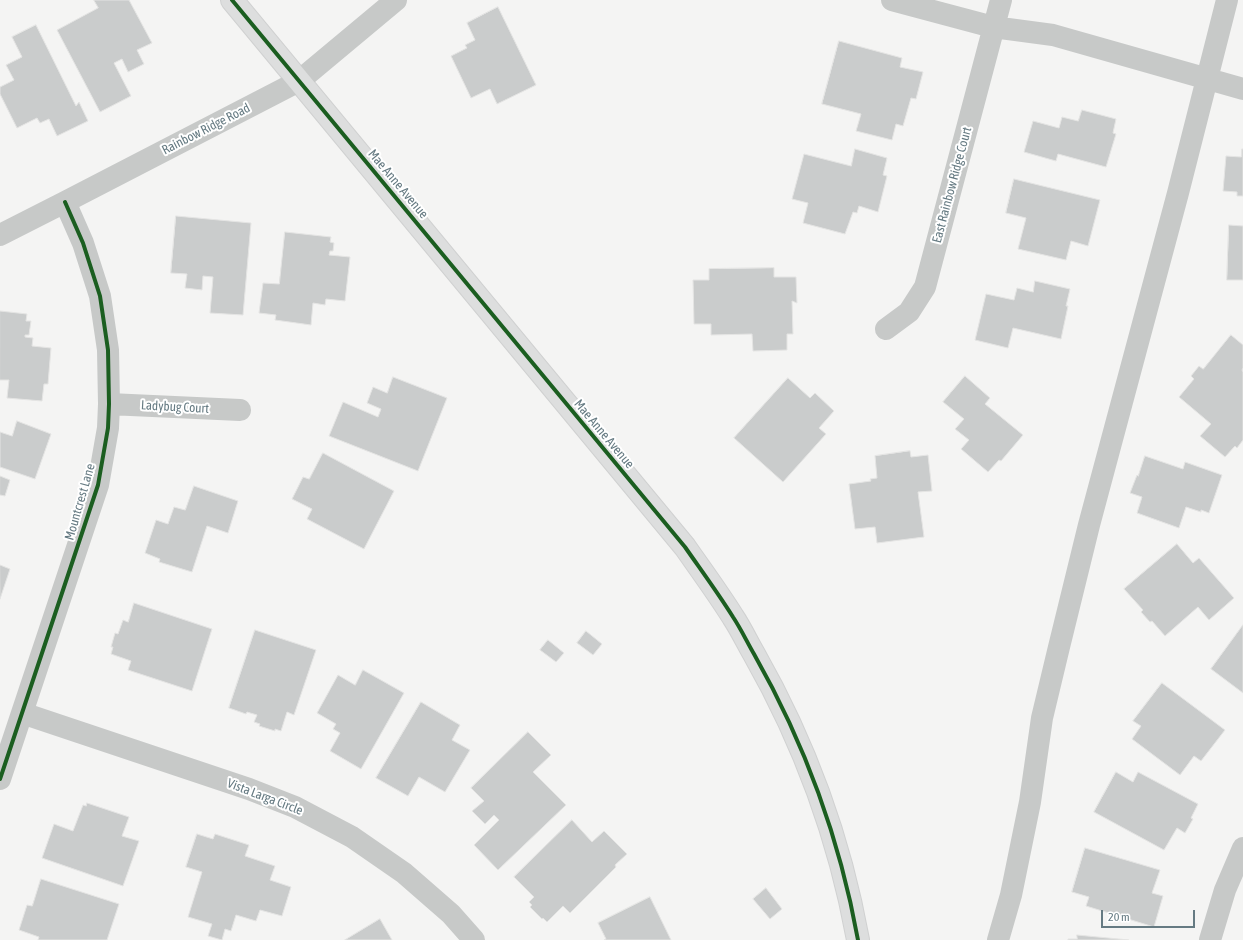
<!DOCTYPE html>
<html>
<head>
<meta charset="utf-8">
<style>
  body { margin:0 }
  #map { position:relative; width:1243px; height:940px; overflow:hidden; background:#f4f4f3; font-family:"Asap Condensed",sans-serif }
  canvas { display:block }
  .scale { position:absolute; left:1101px; top:910px; width:94px; height:18px; box-sizing:border-box; border:2px solid #657a82; border-top:0; padding-left:5px; font-size:12px; line-height:14px; white-space:nowrap; color:#657a82; -webkit-text-stroke:3px #fff; paint-order:stroke }
</style>
</head>
<body>
<div id="map">
<canvas width="1243" height="940"></canvas>
<div class="scale">20 m</div>
</div>
<script>
const ctx = document.querySelector('canvas').getContext('2d');
ctx.lineJoin = 'round';
function paint(path, color) { ctx.fillStyle = color; ctx.fill(path, 'evenodd'); }
function strokePath(path, color, width, dash) { ctx.strokeStyle = color; ctx.lineWidth = width; ctx.lineCap = dash ? 'butt' : 'round'; ctx.setLineDash(dash || []); ctx.stroke(path); }
function label(font, color, halo, rows, align = 'center') {
  ctx.font = font + ' "Asap Condensed",sans-serif'; ctx.lineWidth = 4; ctx.setLineDash([]); ctx.textBaseline = 'middle'; ctx.strokeStyle = halo; ctx.fillStyle = color; for (const [text, x, y, turn = 0] of rows) {
    ctx.save(); ctx.translate(x, y); ctx.rotate((+turn || 0) * Math.PI / 180); ctx.textAlign = isNaN(turn) ? turn : align; if (halo) ctx.strokeText(text, 0, 0); ctx.fillText(text, 0, 0); ctx.restore();
  }
}
const building = new Path2D(`
  M 94,0 L 129,0 L 152,43 L 137,50 L 144,64 L 128,72 L 122,59 L 114,63 L 131,96 L 100,112 L 57,30 L 98,8 Z
  M 498,7 L 536,85 L 497,104 L 490,89 L 471,98 L 451,56 L 467,48 L 465,45 L 475,40 L 467,23 Z
  M 36,25 L 76,106 L 79,102 L 88,121 L 57,136 L 49,119 L 40,123 L 37,118 L 17,128 L 0,94 L 0,87 L 14,80 L 6,65 L 22,57 L 12,37 Z
  M 839,41 L 902,58 L 900,67 L 923,72 L 916,99 L 911,98 L 903,126 L 896,124 L 892,140 L 856,131 L 861,114 L 822,104 Z
  M 1082,110 L 1116,119 L 1113,133 L 1116,134 L 1106,167 L 1058,154 L 1056,161 L 1024,152 L 1033,121 L 1059,128 L 1062,117 L 1078,121 Z
  M 855,149 L 887,158 L 883,175 L 887,176 L 878,212 L 859,206 L 857,213 L 853,212 L 845,234 L 803,223 L 808,203 L 792,199 L 804,154 L 851,166 Z
  M 1242,149 L 1243,149 L 1243,196 L 1237,196 L 1237,192 L 1223,191 L 1226,156 L 1241,157 Z
  M 1014,179 L 1100,200 L 1088,246 L 1071,241 L 1066,260 L 1018,249 L 1026,218 L 1006,213 Z
  M 176,216 L 251,223 L 243,315 L 210,313 L 213,277 L 203,276 L 202,290 L 185,288 L 187,274 L 171,273 Z
  M 1229,225 L 1243,226 L 1243,280 L 1227,280 Z
  M 285,232 L 331,237 L 330,242 L 334,243 L 333,251 L 330,251 L 329,255 L 350,257 L 345,301 L 326,299 L 325,305 L 313,303 L 311,325 L 275,320 L 276,315 L 259,313 L 263,283 L 279,284 Z
  M 774,268 L 774,277 L 796,277 L 797,303 L 792,301 L 793,334 L 787,334 L 787,350 L 753,351 L 752,334 L 711,335 L 711,324 L 694,324 L 693,280 L 709,280 L 709,269 Z
  M 1035,281 L 1070,289 L 1066,306 L 1068,306 L 1061,339 L 1013,328 L 1008,348 L 975,340 L 986,294 L 1014,300 L 1017,288 L 1033,292 Z
  M 0,311 L 27,314 L 26,321 L 31,321 L 29,335 L 25,335 L 25,337 L 33,338 L 32,346 L 51,348 L 48,384 L 44,384 L 42,401 L 7,398 L 9,380 L 0,380 Z
  M 1231,335 L 1243,345 L 1243,368 L 1242,370 L 1243,372 L 1243,440 L 1237,448 L 1235,446 L 1225,457 L 1200,436 L 1211,424 L 1179,397 L 1194,379 L 1191,376 L 1199,366 L 1203,369 Z
  M 965,376 L 990,398 L 985,404 L 1023,435 L 1001,461 L 999,460 L 988,472 L 961,449 L 969,440 L 955,429 L 964,419 L 943,402 Z
  M 393,377 L 447,398 L 418,471 L 329,436 L 343,402 L 378,417 L 381,409 L 367,403 L 373,387 L 387,393 Z
  M 788,378 L 810,398 L 815,393 L 834,411 L 819,428 L 826,434 L 783,482 L 734,438 Z
  M 17,421 L 51,434 L 35,479 L 0,467 L 0,432 L 12,436 Z
  M 910,451 L 911,457 L 928,455 L 932,491 L 918,492 L 924,537 L 877,543 L 875,527 L 855,529 L 849,484 L 871,481 L 870,479 L 877,478 L 875,456 Z
  M 323,453 L 394,491 L 364,549 L 307,519 L 312,509 L 292,499 L 303,477 L 309,479 Z
  M 1145,456 L 1183,469 L 1185,462 L 1222,475 L 1209,513 L 1201,510 L 1201,512 L 1186,507 L 1179,528 L 1137,513 L 1142,497 L 1130,493 L 1137,475 L 1138,476 Z
  M 0,476 L 10,480 L 5,496 L 0,495 Z
  M 194,486 L 238,501 L 228,533 L 207,526 L 192,572 L 159,562 L 160,559 L 145,553 L 156,520 L 168,524 L 174,507 L 185,510 Z
  M 1177,544 L 1193,563 L 1199,558 L 1234,598 L 1209,620 L 1198,607 L 1165,636 L 1152,621 L 1150,622 L 1141,612 L 1143,610 L 1124,589 Z
  M 0,565 L 10,569 L 0,599 Z
  M 134,603 L 212,629 L 192,691 L 128,670 L 131,661 L 111,654 L 113,647 L 111,647 L 115,633 L 118,634 L 123,620 L 128,622 Z
  M 1243,625 L 1243,693 L 1211,669 Z
  M 255,630 L 316,650 L 294,715 L 287,712 L 281,731 L 275,729 L 275,731 L 259,726 L 260,724 L 254,722 L 257,715 L 247,712 L 246,714 L 229,708 Z
  M 586,631 L 602,644 L 593,655 L 577,643 Z
  M 548,640 L 564,653 L 556,662 L 540,650 Z
  M 363,670 L 404,693 L 361,769 L 330,751 L 340,733 L 333,729 L 336,724 L 317,713 L 338,675 L 355,685 Z
  M 1162,683 L 1225,730 L 1201,761 L 1194,756 L 1180,775 L 1132,739 L 1141,726 L 1133,721 Z
  M 421,702 L 460,725 L 452,740 L 470,750 L 445,792 L 419,777 L 408,796 L 376,778 Z
  M 528,732 L 551,755 L 533,772 L 566,805 L 498,870 L 474,845 L 499,820 L 494,815 L 485,824 L 472,811 L 484,801 L 471,788 Z
  M 1116,772 L 1133,782 L 1138,772 L 1198,804 L 1191,818 L 1193,819 L 1185,833 L 1177,828 L 1164,850 L 1094,812 Z
  M 87,803 L 129,817 L 122,836 L 139,841 L 123,886 L 42,858 L 54,824 L 73,831 L 83,805 L 86,806 Z
  M 572,820 L 592,842 L 604,831 L 627,854 L 615,865 L 616,867 L 570,913 L 563,906 L 547,922 L 543,918 L 542,919 L 530,907 L 532,905 L 529,902 L 534,897 L 514,877 Z
  M 197,834 L 213,839 L 215,834 L 249,845 L 245,856 L 275,866 L 270,880 L 291,887 L 282,916 L 260,910 L 256,921 L 236,915 L 231,931 L 225,929 L 222,940 L 208,936 L 212,924 L 188,917 L 202,872 L 186,867 Z
  M 1085,848 L 1160,870 L 1152,893 L 1163,896 L 1154,927 L 1086,906 L 1089,897 L 1072,892 Z
  M 41,879 L 119,904 L 107,940 L 38,940 L 39,937 L 19,930 L 27,905 L 32,906 Z
  M 766,888 L 782,909 L 770,919 L 753,899 Z
  M 650,897 L 671,940 L 604,940 L 606,939 L 598,923 Z
  M 380,919 L 392,940 L 345,940 Z
  M 1077,935 L 1129,940 L 1068,940 L 1068,939 L 1077,939 Z`);
paint(building, '#cacccc');
strokePath(building, '#e4e4e3', 1);
const major = new Path2D(`
  M 232,0 L 685,547 C 701,570 718,593 733,617 C 741,629 747,642 754,654 C 804,742 840,840 858,940`);
strokePath(major, '#d0d1d1', 24);
strokePath(new Path2D(`
  M 892,0 L 993,27 L 1053,35 L 1243,89
  M 0,235 L 65,202 L 299,81 L 396,0
  M 886,329 L 909,312 L 925,287 L 1001,0
  M 109,404 L 240,410
  M 22,713 L 249,789 L 295,807 L 352,837 L 404,873 L 451,914 L 474,940
  M 0,779 L 98,485 L 108,428 L 109,404 L 108,350 L 100,296 L 83,243 L 65,202
  M 998,940 L 1011,895 L 1030,802 L 1042,718 L 1059,647 L 1089,525 L 1178,193 L 1227,0
  M 1210,940 L 1225,890 L 1243,848`), '#c7c9c8', 22);
strokePath(major, '#dddede', 22);
strokePath(new Path2D(`
  M 232,0 L 685,547 C 701,570 718,593 733,617 C 741,629 747,642 754,654 C 804,742 840,840 858,940
  M 0,779 L 98,485 L 108,428 L 109,404 L 108,350 L 100,296 L 83,243 L 65,202`), '#1b5e20', 4);
label('13px', '#657a82', '#fff', [
  ["Rainbow Ridge Road",206,129,-27],
  ["Mae Anne Avenue",398,184,50],
  ["East Rainbow Ridge Court",952,185,-75],
  ["Ladybug Court",175,407,3],
  ["Mae Anne Avenue",604,434,50],
  ["Mountcrest Lane",80,502,-74],
  ["Vista Larga Circle",265,797,21]
]);
</script>
</body>
</html>
